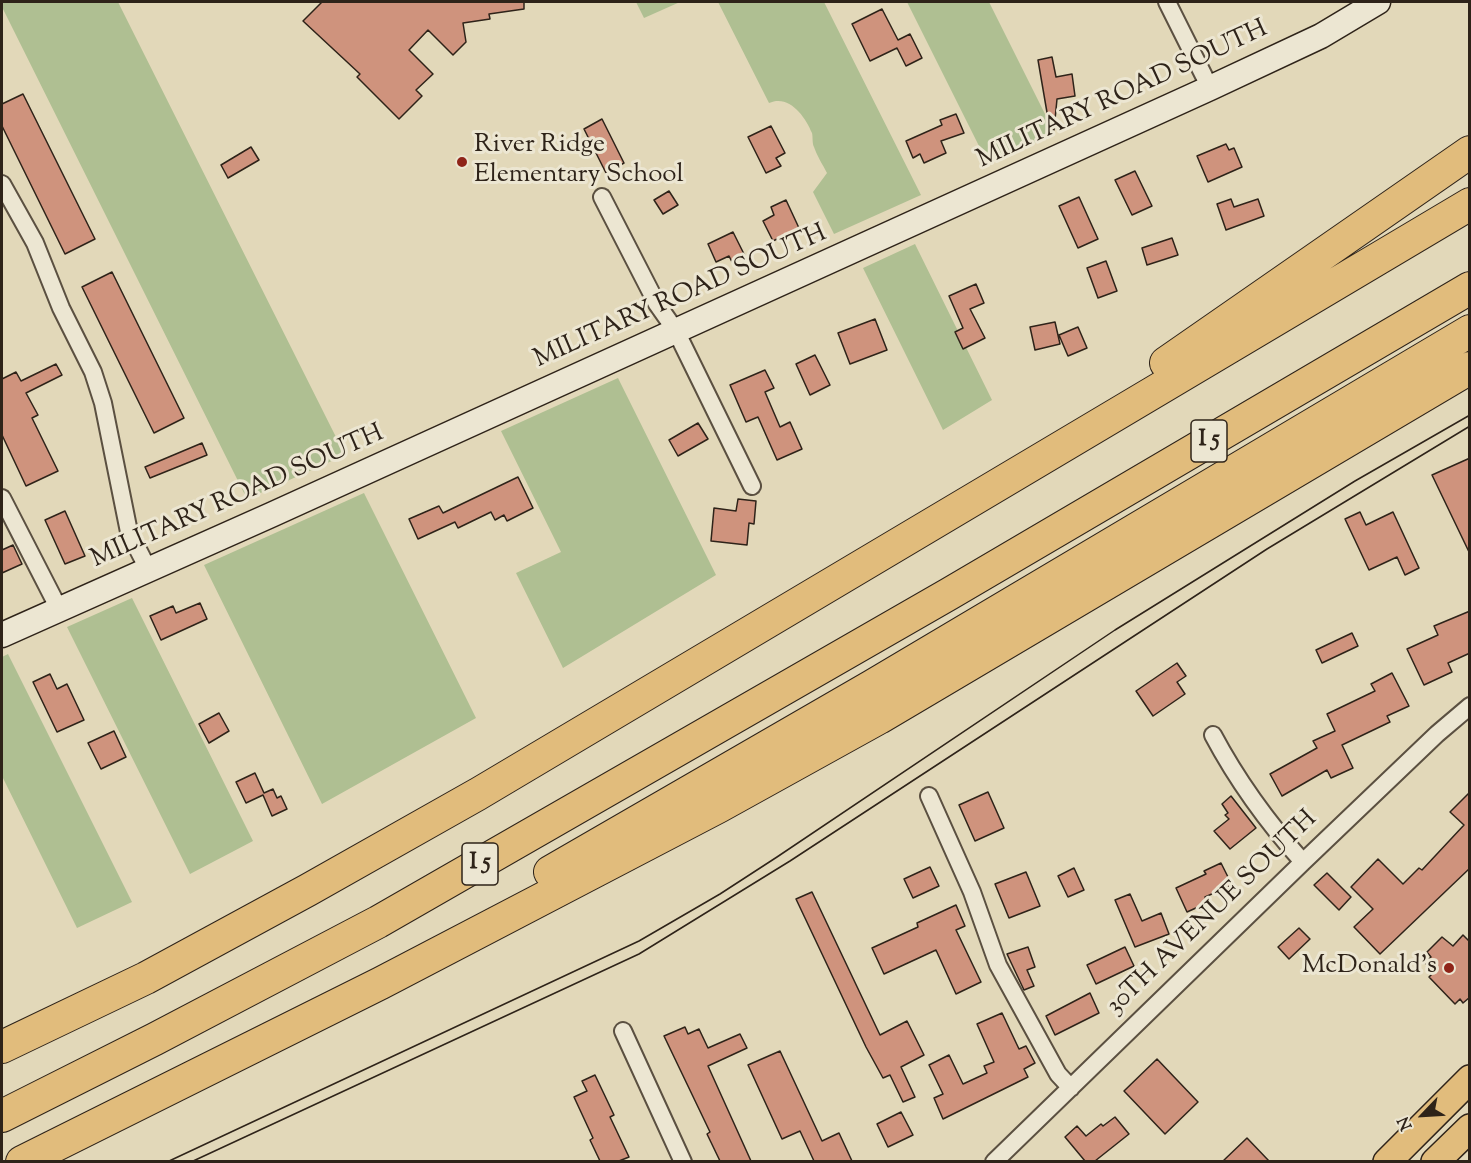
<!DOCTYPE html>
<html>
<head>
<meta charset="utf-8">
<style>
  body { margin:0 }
  #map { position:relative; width:1471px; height:1163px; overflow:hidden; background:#e2d8b9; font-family:"Sorts Mill Goudy",serif }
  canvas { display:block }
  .frame { position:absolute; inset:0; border:3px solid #2e2319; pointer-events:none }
  .north { position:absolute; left:1393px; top:1085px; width:60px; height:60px; -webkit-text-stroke:4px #ece6d2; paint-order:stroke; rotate:245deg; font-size:16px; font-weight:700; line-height:24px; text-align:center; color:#2e2319 }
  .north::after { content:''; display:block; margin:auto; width:21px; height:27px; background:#2e2319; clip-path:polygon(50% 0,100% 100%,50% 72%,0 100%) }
</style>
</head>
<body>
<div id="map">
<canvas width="1471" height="1163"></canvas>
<div class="frame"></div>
<div class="north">N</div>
</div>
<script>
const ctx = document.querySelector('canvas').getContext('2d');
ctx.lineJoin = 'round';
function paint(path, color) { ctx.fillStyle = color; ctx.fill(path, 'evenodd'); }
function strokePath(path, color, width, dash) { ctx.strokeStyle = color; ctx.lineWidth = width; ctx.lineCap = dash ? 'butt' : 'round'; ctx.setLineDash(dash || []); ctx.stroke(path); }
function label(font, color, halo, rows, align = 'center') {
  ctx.font = font + ' "Sorts Mill Goudy",serif'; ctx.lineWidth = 6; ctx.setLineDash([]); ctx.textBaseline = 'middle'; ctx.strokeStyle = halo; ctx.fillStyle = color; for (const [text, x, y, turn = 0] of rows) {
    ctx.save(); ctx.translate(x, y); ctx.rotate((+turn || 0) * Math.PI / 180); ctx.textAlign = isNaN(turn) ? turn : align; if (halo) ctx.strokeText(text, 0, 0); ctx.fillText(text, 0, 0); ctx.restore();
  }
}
paint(new Path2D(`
  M 2,2 L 118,2 L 345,455 L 247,499 L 2,7 Z
  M 636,2 L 680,2 L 644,18 Z
  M 718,2 L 824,2 L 921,195 L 834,234 L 813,192 L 827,173 C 823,165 817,156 814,147 C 812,143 813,137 812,133 C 805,116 789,94 769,103 Z
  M 907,2 L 989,2 L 1055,134 L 988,164 Z
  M 915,244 L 992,400 L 943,430 L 863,268 Z
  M 618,378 L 716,575 L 563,668 L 516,573 L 561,552 L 501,431 Z
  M 364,493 L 476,718 L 322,804 L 204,565 Z
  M 132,598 L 253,841 L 190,874 L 67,627 Z
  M 8,654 L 132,902 L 77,928 L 2,776 L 2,657 Z`), '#afbf92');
const building = new Path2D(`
  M 322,2 L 524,2 L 524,9 L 489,14 L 490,19 L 463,23 L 466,42 L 453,55 L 428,30 L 409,50 L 433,74 L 416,90 L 422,96 L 399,119 L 357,77 L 360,74 L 303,21 Z
  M 882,9 L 898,40 L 910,34 L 922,58 L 906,66 L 897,48 L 870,61 L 852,24 Z
  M 1052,57 L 1056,77 L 1072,74 L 1075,96 L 1057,99 L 1054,130 L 1050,130 L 1038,60 Z
  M 23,94 L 95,239 L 65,254 L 2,126 L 2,104 Z
  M 956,114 L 964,133 L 941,141 L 946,153 L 924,163 L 920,154 L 913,158 L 906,141 L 942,125 L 940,120 Z
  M 602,119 L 624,163 L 606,173 L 584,129 Z
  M 771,126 L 785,153 L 776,158 L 781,166 L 766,173 L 748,137 Z
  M 1226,144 L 1229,150 L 1234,148 L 1242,167 L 1208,182 L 1197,156 Z
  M 251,147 L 259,160 L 228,178 L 221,165 Z
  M 1135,171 L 1152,206 L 1132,215 L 1115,180 Z
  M 669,191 L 678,205 L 663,214 L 654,200 Z
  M 1079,197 L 1098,239 L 1078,248 L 1059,206 Z
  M 1231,199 L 1234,207 L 1258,199 L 1264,216 L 1226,230 L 1217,204 Z
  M 786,200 L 799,228 L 773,241 L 763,221 L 774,215 L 771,207 Z
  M 733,232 L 745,256 L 732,262 L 729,256 L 716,262 L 708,244 Z
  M 1172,238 L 1178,255 L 1147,265 L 1142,248 Z
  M 1106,261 L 1117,291 L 1098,298 L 1087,268 Z
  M 112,272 L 184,418 L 154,433 L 82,287 Z
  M 976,284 L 984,303 L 970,309 L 985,338 L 963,349 L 955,332 L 963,328 L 949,296 Z
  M 875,319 L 887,350 L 850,364 L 838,333 Z
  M 1055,322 L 1060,344 L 1035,350 L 1030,327 Z
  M 1078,327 L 1087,348 L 1068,356 L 1059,335 Z
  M 815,355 L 830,385 L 810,395 L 796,364 Z
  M 56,364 L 62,375 L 26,393 L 38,415 L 32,418 L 58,471 L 26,486 L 2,435 L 2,379 L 16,372 L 21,381 Z
  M 765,370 L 774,388 L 765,392 L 780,427 L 790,422 L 802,449 L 777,460 L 758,417 L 746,422 L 730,385 Z
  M 698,423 L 708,439 L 678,456 L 669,440 Z
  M 202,443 L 207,455 L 150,478 L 145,467 Z
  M 1470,458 L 1470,554 L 1432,475 Z
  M 518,477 L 533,508 L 507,521 L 504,515 L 495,520 L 491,512 L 458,528 L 455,522 L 418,539 L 409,519 L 439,506 L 443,513 Z
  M 738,499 L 756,501 L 754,524 L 749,523 L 747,545 L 711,541 L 714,508 L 736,511 Z
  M 65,511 L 85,556 L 65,564 L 45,520 Z
  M 1360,512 L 1366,525 L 1393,512 L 1419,568 L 1405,575 L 1397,557 L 1369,570 L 1345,519 Z
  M 13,545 L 22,564 L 2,573 L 2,550 Z
  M 200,603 L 207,619 L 161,640 L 150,616 L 173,606 L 176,613 Z
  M 1470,611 L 1470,653 L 1448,663 L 1452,672 L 1424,685 L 1407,649 L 1438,635 L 1434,626 Z
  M 1352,633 L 1358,646 L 1322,663 L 1316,650 Z
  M 1177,663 L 1186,676 L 1177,682 L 1185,694 L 1153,716 L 1136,691 Z
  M 1392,673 L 1409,706 L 1387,716 L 1390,722 L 1342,745 L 1353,768 L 1331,778 L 1327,770 L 1282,796 L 1270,774 L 1317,748 L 1313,741 L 1335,731 L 1327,714 L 1375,691 L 1371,684 Z
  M 50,674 L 57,689 L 67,684 L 84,720 L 57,732 L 33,682 Z
  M 219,713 L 229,731 L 209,743 L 199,724 Z
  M 114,731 L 126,757 L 101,769 L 88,743 Z
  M 255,773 L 264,793 L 273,789 L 277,798 L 281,796 L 287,809 L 272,816 L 263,795 L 246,803 L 236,782 Z
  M 988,792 L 1004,828 L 975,841 L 959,805 Z
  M 1470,792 L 1470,868 L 1380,954 L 1354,927 L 1373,909 L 1351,887 L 1378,859 L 1403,884 L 1419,868 L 1422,870 L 1464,825 L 1450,812 Z
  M 1231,796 L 1256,828 L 1230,849 L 1214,831 L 1229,819 L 1225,815 L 1228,813 L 1222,804 Z
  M 1221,863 L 1232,885 L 1205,897 L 1207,903 L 1187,912 L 1176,888 L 1206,874 L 1204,871 Z
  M 930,867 L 939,886 L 913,898 L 904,879 Z
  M 1074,868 L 1084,890 L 1068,897 L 1058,876 Z
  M 1026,872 L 1040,906 L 1009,918 L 995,884 Z
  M 1327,873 L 1351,897 L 1339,910 L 1314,885 Z
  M 812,892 L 880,1035 L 907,1021 L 924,1055 L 901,1067 L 915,1097 L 903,1102 L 890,1075 L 883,1078 L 866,1047 L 796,899 Z
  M 1130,894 L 1142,921 L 1161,913 L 1169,934 L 1135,947 L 1115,900 Z
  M 956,905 L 965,926 L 956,930 L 981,982 L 956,994 L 936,950 L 884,974 L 872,948 L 918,927 L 917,923 Z
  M 1299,928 L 1310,939 L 1289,959 L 1278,947 Z
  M 1463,935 L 1470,942 L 1470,997 L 1463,1003 L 1460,999 L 1455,1004 L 1429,977 L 1434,972 L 1425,963 L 1431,957 L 1427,952 L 1442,937 L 1453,946 Z
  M 1028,947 L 1035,967 L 1027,970 L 1034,986 L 1024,990 L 1007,954 Z
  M 1125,947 L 1134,966 L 1096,984 L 1087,965 Z
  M 1090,993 L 1099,1013 L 1055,1035 L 1046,1016 Z
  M 1002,1013 L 1019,1049 L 1026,1046 L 1035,1063 L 1024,1069 L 1028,1077 L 943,1119 L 934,1098 L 943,1094 L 929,1065 L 949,1055 L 963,1084 L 987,1073 L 984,1066 L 994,1062 L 977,1024 Z
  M 685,1027 L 688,1034 L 699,1029 L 708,1048 L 740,1034 L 747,1048 L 708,1066 L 751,1161 L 720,1161 L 707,1134 L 710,1132 L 664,1036 Z
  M 780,1051 L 822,1141 L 839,1133 L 852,1161 L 814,1161 L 800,1131 L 782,1139 L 748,1065 Z
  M 1157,1059 L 1198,1102 L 1165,1134 L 1124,1091 Z
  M 595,1075 L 614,1115 L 610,1117 L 629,1157 L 619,1161 L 600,1161 L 590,1140 L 593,1138 L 574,1097 L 587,1091 L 582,1081 Z
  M 901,1112 L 913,1135 L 888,1147 L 877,1124 Z
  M 1115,1117 L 1129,1134 L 1095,1161 L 1085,1161 L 1065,1137 L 1077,1126 L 1086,1136 L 1101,1124 L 1103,1126 Z
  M 1247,1138 L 1269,1161 L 1223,1161 Z`);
paint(building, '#cf937d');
strokePath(building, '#2e2319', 1.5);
const minor = new Path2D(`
  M 1167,2 L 1210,88
  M 2,184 L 35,243 L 61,308 L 93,372 L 103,403 L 129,532 L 148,569
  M 602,197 L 657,304 L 676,331 L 752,486
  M 2,498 L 59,609
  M 1213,735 C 1238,782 1268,823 1303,862
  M 929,796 L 972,892 L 998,965 L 1058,1074 L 1071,1088
  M 623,1031 L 683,1162
  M 994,1162 L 1303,862 L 1437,734 L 1470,706`);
const secondary = new Path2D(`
  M 2,635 L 271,515 L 1210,88 L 1321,36 L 1378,2`);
const primary = new Path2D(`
  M 1387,1162 L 1470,1079
  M 1435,1162 L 1470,1128`);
const motorway = new Path2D(`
  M 1166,363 L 1470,152
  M 550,872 L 872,686 L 1470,331
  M 2,1047 L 146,978 L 308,890 L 478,794 L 1470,204
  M 2,1116 L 155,1039 L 378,922 L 949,594 L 1470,288
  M 22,1162 L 381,983 L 720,806 L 879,718 L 1470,368`);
strokePath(minor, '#5b5041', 20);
strokePath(secondary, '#2e2319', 27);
strokePath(primary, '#2e2319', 30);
strokePath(motorway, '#2e2319', 34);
strokePath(minor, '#ece6d2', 16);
strokePath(secondary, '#ece6d2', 24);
strokePath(primary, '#e1bc7c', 27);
strokePath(motorway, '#e1bc7c', 32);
strokePath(new Path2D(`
  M 167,1162 L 639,941 L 720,894 L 777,857 L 1115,630 L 1355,481 L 1470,415
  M 191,1162 L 639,954 L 790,861 L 1267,549 L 1470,426`), '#2e2319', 1.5);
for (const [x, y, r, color] of [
  [462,162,6,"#8f2418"],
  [1449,968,6,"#8f2418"]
]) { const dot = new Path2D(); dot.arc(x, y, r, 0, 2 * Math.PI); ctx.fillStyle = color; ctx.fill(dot); strokePath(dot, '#ece6d2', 2); }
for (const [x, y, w] of [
  [1209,441,36],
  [480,864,36]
]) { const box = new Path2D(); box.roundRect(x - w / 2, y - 21, w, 42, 4.5); ctx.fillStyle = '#ece6d2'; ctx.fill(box); strokePath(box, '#2e2319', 1.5); }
label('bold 24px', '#2e2319', null, [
  ["I 5",1209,441],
  ["I 5",480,864]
]);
label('26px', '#2e2319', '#ece6d2', [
  ["MILITARY ROAD SOUTH",1123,96,-25],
  ["MILITARY ROAD SOUTH",681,298,-24],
  ["MILITARY ROAD SOUTH",238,498,-24],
  ["30TH AVENUE SOUTH",1213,914,-44]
]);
label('26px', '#2e2319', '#ece6d2', [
  ["River Ridge",474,147],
  ["Elementary School",474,177],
  ["McDonald's",1437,968,"right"]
], 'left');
</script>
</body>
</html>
